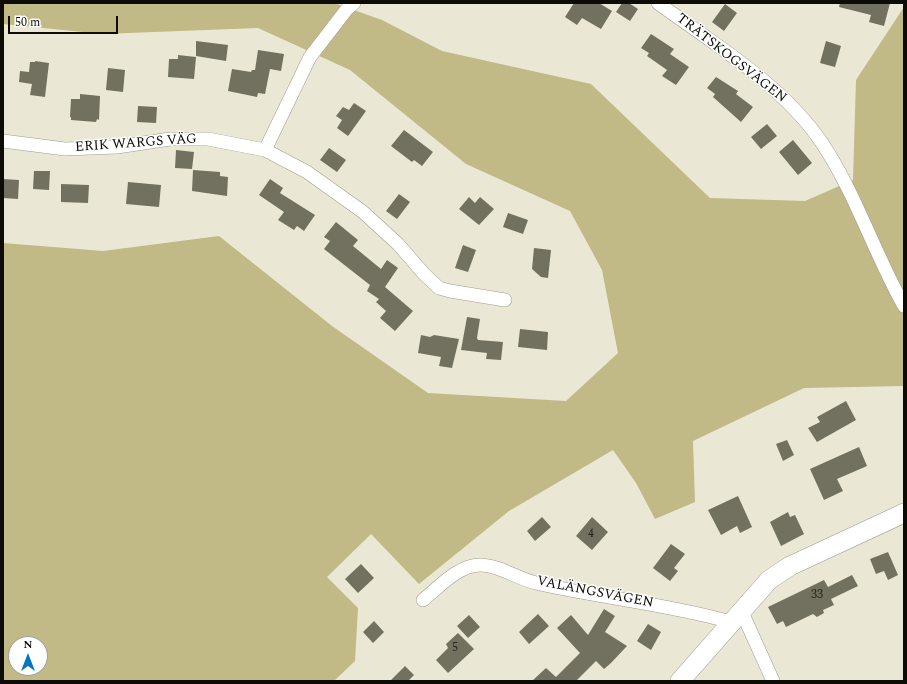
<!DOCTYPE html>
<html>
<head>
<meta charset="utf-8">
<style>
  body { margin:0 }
  #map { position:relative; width:907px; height:684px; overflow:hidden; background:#eae8d5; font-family:Spectral,serif }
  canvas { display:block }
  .frame { position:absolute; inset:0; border:4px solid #0c0b06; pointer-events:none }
  .north { position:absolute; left:8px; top:636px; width:40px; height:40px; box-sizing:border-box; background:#fff; border:1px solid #9e9d9b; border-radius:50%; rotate:0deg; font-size:11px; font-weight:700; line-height:16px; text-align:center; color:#0c0b06 }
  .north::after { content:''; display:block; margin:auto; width:14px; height:18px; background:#0276c0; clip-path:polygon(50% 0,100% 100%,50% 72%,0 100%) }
  .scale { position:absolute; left:8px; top:16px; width:110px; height:18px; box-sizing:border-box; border:2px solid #0c0b06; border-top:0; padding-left:5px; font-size:12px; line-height:14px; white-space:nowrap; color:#0c0b06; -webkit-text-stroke:3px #fff; paint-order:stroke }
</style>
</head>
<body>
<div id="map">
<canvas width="907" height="684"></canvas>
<div class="frame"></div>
<div class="north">N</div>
<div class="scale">50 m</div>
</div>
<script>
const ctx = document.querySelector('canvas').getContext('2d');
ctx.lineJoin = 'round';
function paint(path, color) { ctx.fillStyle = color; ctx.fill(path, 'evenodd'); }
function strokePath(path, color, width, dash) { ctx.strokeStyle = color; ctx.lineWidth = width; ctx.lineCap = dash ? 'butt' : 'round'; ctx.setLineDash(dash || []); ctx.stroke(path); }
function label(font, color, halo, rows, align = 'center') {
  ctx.font = font + ' Spectral,serif'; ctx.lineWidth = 3; ctx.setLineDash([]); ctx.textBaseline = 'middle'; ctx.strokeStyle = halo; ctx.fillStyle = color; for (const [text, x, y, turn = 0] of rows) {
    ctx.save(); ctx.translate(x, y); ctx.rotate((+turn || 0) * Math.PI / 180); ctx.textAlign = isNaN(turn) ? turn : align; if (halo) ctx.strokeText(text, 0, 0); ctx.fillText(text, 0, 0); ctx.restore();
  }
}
paint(new Path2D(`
  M 3,3 L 334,3 L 382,20 L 442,51 L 591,84 L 710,198 L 805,201 L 853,180 L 856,80 L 904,7 L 904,386 L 804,388 L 693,441 L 695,502 L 655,519 L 636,483 L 613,450 L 509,511 L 419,584 L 371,534 L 327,577 L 358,608 L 355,661 L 334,681 L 3,681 L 3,243 L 103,251 L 219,236 L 332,326 L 428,393 L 566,401 L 618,353 L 602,270 L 570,211 L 466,164 L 350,70 L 258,28 L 103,34 L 3,24 ZM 16,644 L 40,644 L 40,668 L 16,668 Z`), '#c1b986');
paint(new Path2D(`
  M 574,3 L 599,3 L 612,11 L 601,29 L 582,18 L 577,25 L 565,17 Z
  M 622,3 L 629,3 L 638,9 L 630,21 L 616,12 Z
  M 840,3 L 890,3 L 884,26 L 869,22 L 871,15 L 839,7 Z
  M 725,4 L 737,13 L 724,31 L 712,22 Z
  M 651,34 L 674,49 L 670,54 L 689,67 L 676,85 L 662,76 L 667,70 L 647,56 L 649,53 L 641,48 Z
  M 196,41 L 228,45 L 226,61 L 196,56 Z
  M 826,41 L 841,46 L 835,67 L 820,63 Z
  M 258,50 L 284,54 L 281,71 L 270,69 L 265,94 L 258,93 L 257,97 L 228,91 L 232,69 L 251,72 L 252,70 L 255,70 Z
  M 178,55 L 196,57 L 194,79 L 168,77 L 169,59 L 178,59 Z
  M 35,61 L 49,63 L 45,97 L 30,95 L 32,84 L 19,82 L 20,71 L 29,72 L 30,62 L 35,62 Z
  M 108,68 L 125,70 L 123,92 L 106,90 Z
  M 716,77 L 738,91 L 736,94 L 753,107 L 741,122 L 713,97 L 715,94 L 707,88 Z
  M 80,94 L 100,96 L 99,120 L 97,119 L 96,122 L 71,120 L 71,117 L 70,117 L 71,99 L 80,99 Z
  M 354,103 L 366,111 L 348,136 L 337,128 L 342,120 L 336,116 L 343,107 L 349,110 Z
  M 138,106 L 157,107 L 156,123 L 137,122 Z
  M 767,124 L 777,136 L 761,149 L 751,137 Z
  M 404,130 L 433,152 L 422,166 L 414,160 L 412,162 L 391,146 Z
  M 793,140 L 812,163 L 798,175 L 779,152 Z
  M 329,148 L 346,160 L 337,172 L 320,160 Z
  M 176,150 L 194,152 L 192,169 L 175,168 Z
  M 193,170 L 220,172 L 220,176 L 228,177 L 227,196 L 192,191 Z
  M 34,171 L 50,171 L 49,190 L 33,189 Z
  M 3,179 L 19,180 L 18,199 L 3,198 Z
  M 270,179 L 283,188 L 280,193 L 315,215 L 304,231 L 297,226 L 294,230 L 278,220 L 284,212 L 259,195 Z
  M 128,182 L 161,185 L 159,207 L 126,204 Z
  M 61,184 L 89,185 L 88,203 L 61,202 Z
  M 399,194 L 410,202 L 397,219 L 386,211 Z
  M 469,197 L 475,203 L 480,197 L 494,209 L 479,225 L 459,209 Z
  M 508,213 L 528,220 L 523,234 L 503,227 Z
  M 336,222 L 358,240 L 353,246 L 381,269 L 387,260 L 398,268 L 385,287 L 413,311 L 395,331 L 380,318 L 386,311 L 376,302 L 379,299 L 367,291 L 370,285 L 324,249 L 330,241 L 324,237 Z
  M 463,245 L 476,250 L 468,272 L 455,268 Z
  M 534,248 L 551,250 L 548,278 L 541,277 L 532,269 Z
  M 467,317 L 480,319 L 477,338 L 478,340 L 503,342 L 501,360 L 486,359 L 487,353 L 461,350 Z
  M 520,329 L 548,332 L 547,350 L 518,347 Z
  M 421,335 L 430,337 L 434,335 L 459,339 L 452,368 L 439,366 L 441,357 L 418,353 Z
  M 846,401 L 856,420 L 817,442 L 808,428 L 820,422 L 817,417 Z
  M 787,440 L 794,455 L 783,461 L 776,444 Z
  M 859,447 L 867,466 L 837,479 L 843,491 L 824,500 L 810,469 Z
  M 738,496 L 752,527 L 740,533 L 737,526 L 721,535 L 708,510 Z
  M 788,512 L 790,517 L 795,515 L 804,534 L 781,546 L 770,522 Z
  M 542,517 L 551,527 L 535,541 L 527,531 Z
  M 592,517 L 608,532 L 592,550 L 576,536 Z
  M 671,544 L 685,554 L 674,568 L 678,571 L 670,581 L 653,568 Z
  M 888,552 L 898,575 L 888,580 L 884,571 L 876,574 L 870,559 Z
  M 361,564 L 374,578 L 358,593 L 345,579 Z
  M 852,575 L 858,586 L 831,599 L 834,605 L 823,610 L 824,613 L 817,617 L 813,614 L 786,627 L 783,621 L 777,624 L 768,607 L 824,580 L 828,587 Z
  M 604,609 L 615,616 L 605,632 L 627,646 L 611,663 L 604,669 L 596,661 L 576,681 L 532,681 L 546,668 L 556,677 L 580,653 L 557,628 L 571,615 L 588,635 Z
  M 538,614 L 549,626 L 529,644 L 519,632 Z
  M 469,615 L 480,627 L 468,638 L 457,626 Z
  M 374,621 L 384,632 L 373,643 L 363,632 Z
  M 648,624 L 661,632 L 651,650 L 637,641 Z
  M 458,633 L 474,649 L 448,673 L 436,660 L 448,648 L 446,644 Z
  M 405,666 L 414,675 L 408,681 L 390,681 Z`), '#72705f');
const street = new Path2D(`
  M 658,3 C 714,44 783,85 822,143 C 856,194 874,253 904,306
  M 3,141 L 65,149 L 117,147 L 170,139 L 208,139 L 265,150 L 307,172 L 363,212 L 398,244 L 424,274 L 439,288 L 450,291 L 505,300
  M 265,150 L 310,57 L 347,9 L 354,3
  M 423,600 C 439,587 459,564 482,565 C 501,566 518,579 536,583 C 601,598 667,604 731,622
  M 741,610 L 773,681`);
const secondary = new Path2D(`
  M 680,681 L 769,580 L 790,566 L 904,513`);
strokePath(street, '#9e9c8a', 14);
strokePath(secondary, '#9e9c8a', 20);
strokePath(street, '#fff', 13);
strokePath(secondary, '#fff', 19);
label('12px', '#26241c', null, [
  ["4",591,535],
  ["33",817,596],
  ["5",455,649]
]);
label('14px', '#0c0b06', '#fff', [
  ["TRÄTSKOGSVÄGEN",731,59,38],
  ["ERIK WARGS VÄG",136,144,-4],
  ["VALÄNGSVÄGEN",595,593,11]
]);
</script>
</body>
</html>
